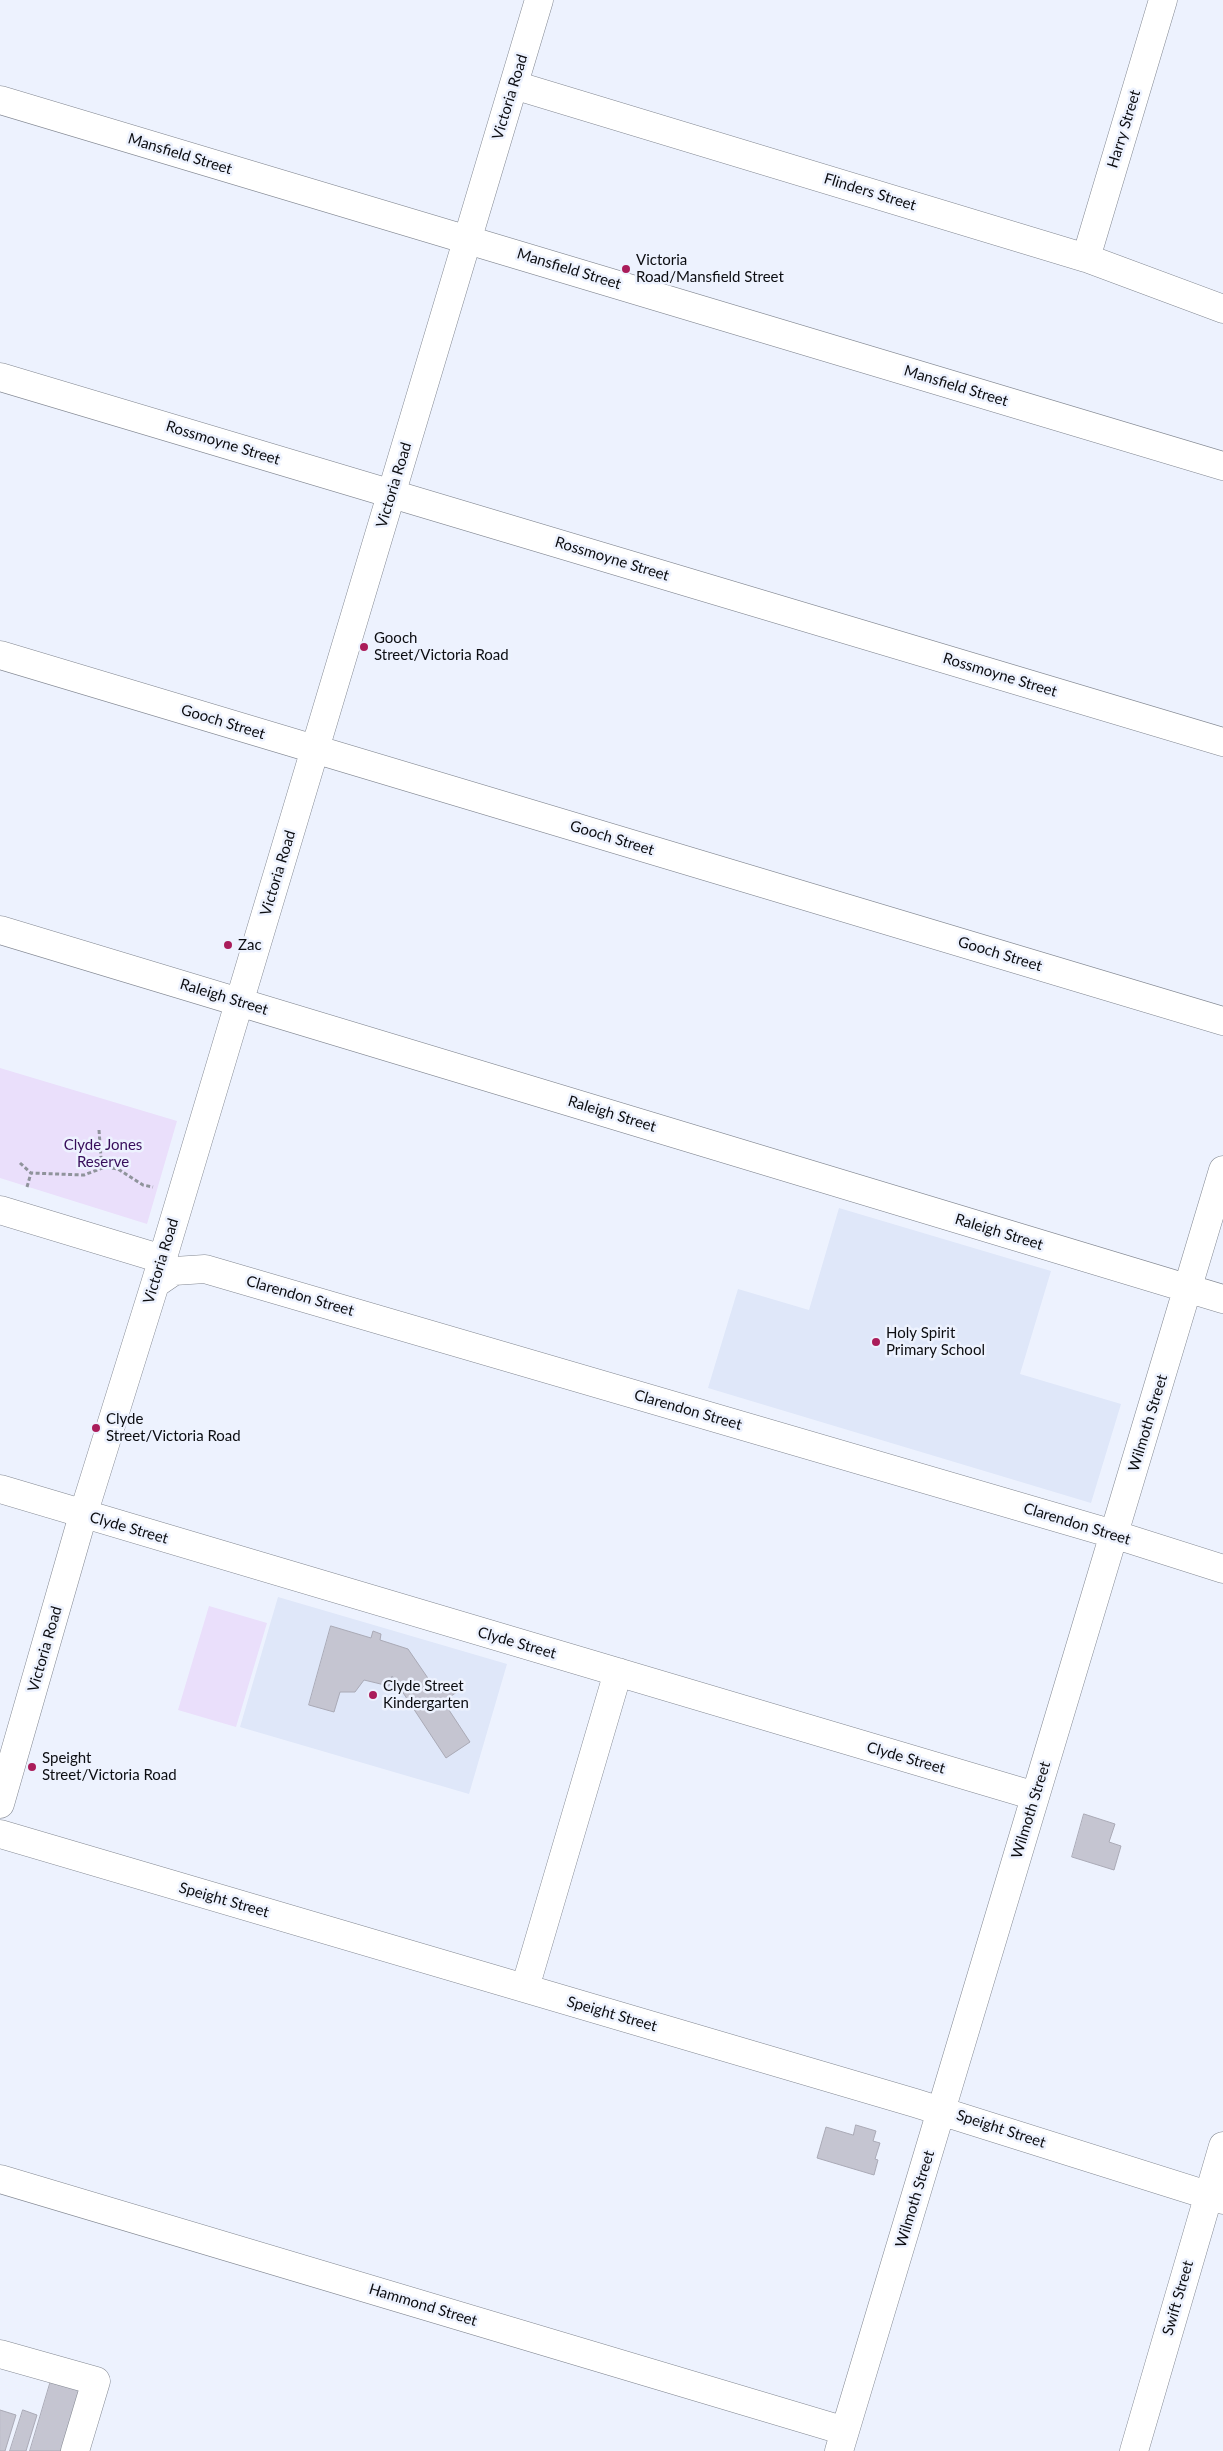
<!DOCTYPE html>
<html>
<head>
<meta charset="utf-8">
<style>
  body { margin:0 }
  canvas { display:block; background:#edf2fe }
</style>
</head>
<body>
<canvas width="1223" height="2451"></canvas>
<script>
const ctx = document.querySelector('canvas').getContext('2d');
ctx.lineJoin = 'round';
function paint(path, color) { ctx.fillStyle = color; ctx.fill(path, 'evenodd'); }
function strokePath(path, color, width, dash) { ctx.strokeStyle = color; ctx.lineWidth = width; ctx.lineCap = dash ? 'butt' : 'round'; ctx.setLineDash(dash || []); ctx.stroke(path); }
function label(font, color, halo, rows, align = 'center') {
  ctx.font = font + ' Lato,sans-serif'; ctx.lineWidth = 5; ctx.setLineDash([]); ctx.textBaseline = 'middle'; ctx.strokeStyle = halo; ctx.fillStyle = color; for (const [text, x, y, turn = 0] of rows) {
    ctx.save(); ctx.translate(x, y); ctx.rotate((+turn || 0) * Math.PI / 180); ctx.textAlign = isNaN(turn) ? turn : align; if (halo) ctx.strokeText(text, 0, 0); ctx.fillText(text, 0, 0); ctx.restore();
  }
}
paint(new Path2D(`
  M 839,1208 L 1051,1271 L 1020,1374 L 1121,1404 L 1091,1503 L 708,1388 L 738,1289 L 809,1310 Z
  M 278,1597 L 507,1664 L 469,1794 L 240,1727 Z`), '#dfe7f9');
paint(new Path2D(`
  M 0,1068 L 177,1121 L 147,1224 L 0,1178 Z
  M 209,1606 L 267,1623 L 236,1727 L 178,1710 Z`), '#eadffb');
const building = new Path2D(`
  M 331,1626 L 371,1638 L 373,1631 L 381,1634 L 380,1640 L 408,1649 L 434,1687 L 441,1682 L 445,1689 L 453,1685 L 457,1692 L 451,1696 L 454,1702 L 447,1707 L 470,1742 L 446,1758 L 392,1676 L 389,1686 L 364,1680 L 355,1692 L 340,1692 L 334,1712 L 309,1705 Z
  M 1084,1814 L 1115,1824 L 1109,1842 L 1121,1846 L 1114,1870 L 1072,1857 Z
  M 856,2125 L 876,2131 L 873,2141 L 880,2143 L 875,2159 L 878,2160 L 874,2175 L 817,2158 L 826,2127 L 853,2135 Z
  M 52,2377 L 89,2387 L 71,2451 L 30,2451 Z
  M 0,2410 L 16,2415 L 5,2451 L 0,2451 Z
  M 23,2410 L 37,2415 L 26,2451 L 10,2451 Z`);
paint(building, '#c5c5d1');
strokePath(building, '#aaaab6', 1);
const minor = new Path2D(`
  M 514,85 L 1086,258 L 1223,309
  M 0,100 L 1223,466
  M 1086,258 L 1163,0
  M 0,377 L 1223,742
  M 0,655 L 1223,1021
  M 0,930 L 1223,1299
  M 0,1210 L 162,1259
  M 155,1284 L 174,1271 L 205,1269 L 1113,1534 L 1223,1569
  M 0,1489 L 1035,1796
  M 0,1804 L 83,1515 L 155,1284 L 539,0
  M 0,1834 L 915,2103 L 1223,2200
  M 525,1988 L 618,1672
  M 0,2179 L 845,2431
  M 0,2354 L 96,2381 L 75,2451
  M 839,2451 L 1223,1170
  M 1134,2451 L 1223,2146`);
strokePath(minor, '#838892', 29);
strokePath(new Path2D(`
  M 99,1130 L 101,1158 L 105,1167
  M 20,1163 L 31,1173 L 84,1175 L 105,1167 L 118,1169 L 143,1185 L 153,1187
  M 27,1187 L 31,1173`), '#8f939b', 3, [4, 2.5]);
strokePath(minor, '#fff', 28);
for (const [x, y, r, color] of [
  [626,269,5,"#aa1c5a"],
  [364,647,5,"#aa1c5a"],
  [228,945,5,"#aa1c5a"],
  [876,1342,5,"#aa1c5a"],
  [96,1428,5,"#aa1c5a"],
  [373,1695,5,"#aa1c5a"],
  [32,1767,5,"#aa1c5a"]
]) { const dot = new Path2D(); dot.arc(x, y, r, 0, 2 * Math.PI); ctx.fillStyle = color; ctx.fill(dot); strokePath(dot, '#edf2fe', 2); }
label('15px', '#0c0d11', '#edf2fe', [
  ["Victoria Road",510,97,-73],
  ["Harry Street",1124,129,-73],
  ["Mansfield Street",180,154,17],
  ["Flinders Street",870,192,17],
  ["Mansfield Street",569,269,17],
  ["Mansfield Street",956,386,17],
  ["Rossmoyne Street",223,443,17],
  ["Victoria Road",394,485,-73],
  ["Rossmoyne Street",612,559,17],
  ["Rossmoyne Street",1000,675,17],
  ["Gooch Street",223,722,17],
  ["Gooch Street",612,838,17],
  ["Victoria Road",278,873,-73],
  ["Gooch Street",1000,954,17],
  ["Raleigh Street",224,997,17],
  ["Raleigh Street",612,1114,17],
  ["Raleigh Street",999,1232,17],
  ["Victoria Road",161,1261,-73],
  ["Clarendon Street",300,1296,16],
  ["Clarendon Street",688,1410,16],
  ["Wilmoth Street",1148,1423,-73],
  ["Clarendon Street",1077,1524,17],
  ["Clyde Street",129,1528,16],
  ["Clyde Street",517,1643,16],
  ["Victoria Road",45,1649,-74],
  ["Clyde Street",906,1758,16],
  ["Wilmoth Street",1031,1810,-73],
  ["Speight Street",224,1900,16],
  ["Speight Street",612,2014,16],
  ["Speight Street",1001,2129,18],
  ["Wilmoth Street",915,2199,-73],
  ["Swift Street",1178,2298,-74],
  ["Hammond Street",423,2305,17]
]);
label('15px', '#0c0d11', '#edf2fe', [
  ["Victoria",636,260],
  ["Road/Mansfield Street",636,277],
  ["Gooch",374,638],
  ["Street/Victoria Road",374,655],
  ["Zac",238,945],
  ["Holy Spirit",886,1333],
  ["Primary School",886,1350],
  ["Clyde",106,1419],
  ["Street/Victoria Road",106,1436],
  ["Clyde Street",383,1686],
  ["Kindergarten",383,1703],
  ["Speight",42,1758],
  ["Street/Victoria Road",42,1775]
], 'left');
label('15px', '#370d5a', '#edf2fe', [
  ["Clyde Jones",103,1145],
  ["Reserve",103,1162]
]);
</script>
</body>
</html>
